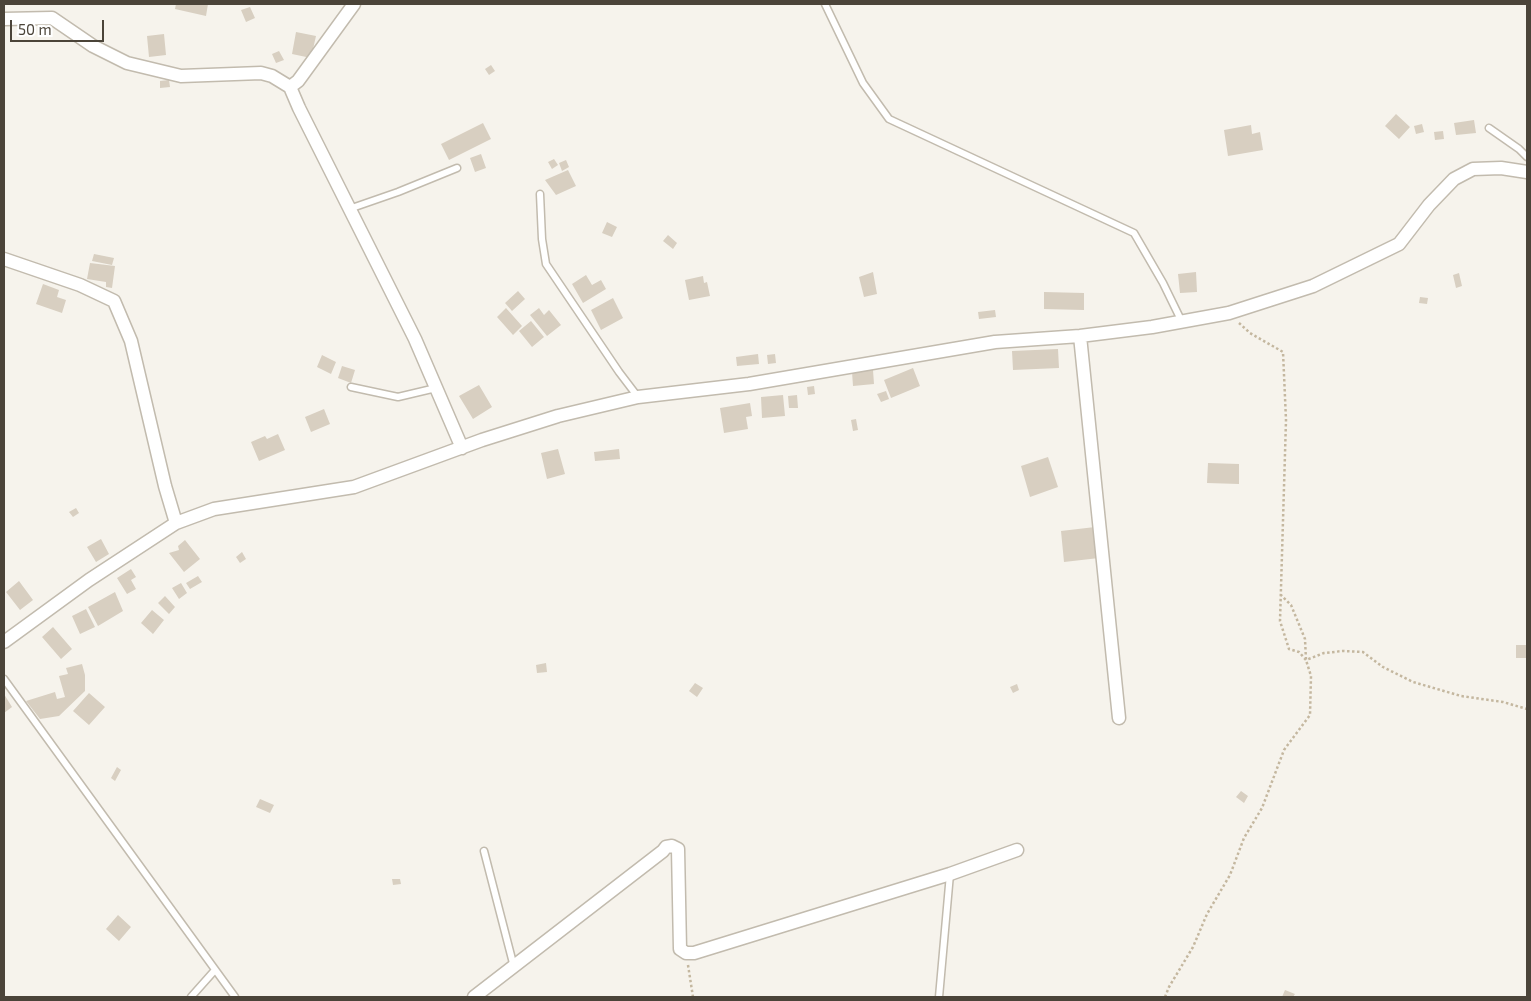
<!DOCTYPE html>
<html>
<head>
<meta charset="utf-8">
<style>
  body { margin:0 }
  #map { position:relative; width:1531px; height:1001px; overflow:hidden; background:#f6f3ec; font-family:"Exo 2",sans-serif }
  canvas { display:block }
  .frame { position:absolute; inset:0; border:5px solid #4b4439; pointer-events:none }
  .scale { position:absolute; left:10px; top:20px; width:94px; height:22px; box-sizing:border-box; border:2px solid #4b4439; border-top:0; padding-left:6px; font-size:15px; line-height:18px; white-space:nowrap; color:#4b4439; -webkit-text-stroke:4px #fff; paint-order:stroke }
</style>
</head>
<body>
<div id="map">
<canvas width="1531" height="1001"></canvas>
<div class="frame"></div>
<div class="scale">50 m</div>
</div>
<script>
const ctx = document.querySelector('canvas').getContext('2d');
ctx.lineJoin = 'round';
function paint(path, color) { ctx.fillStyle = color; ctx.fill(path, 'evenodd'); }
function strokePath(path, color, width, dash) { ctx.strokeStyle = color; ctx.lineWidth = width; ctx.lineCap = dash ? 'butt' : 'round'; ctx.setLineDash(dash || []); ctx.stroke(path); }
paint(new Path2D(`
  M 176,4 L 208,4 L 206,16 L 175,9 Z
  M 250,7 L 255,18 L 246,22 L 241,10 Z
  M 296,32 L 316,36 L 311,58 L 292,54 Z
  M 164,34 L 166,55 L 149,57 L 147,36 Z
  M 279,51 L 284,60 L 276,63 L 272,54 Z
  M 491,65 L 495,71 L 489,75 L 485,69 Z
  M 169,80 L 170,87 L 160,88 L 160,81 Z
  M 1396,114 L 1410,127 L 1399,139 L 1385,126 Z
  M 1474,120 L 1476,133 L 1456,135 L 1454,123 Z
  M 483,123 L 491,139 L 449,160 L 441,144 Z
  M 1422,124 L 1424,132 L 1416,134 L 1414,126 Z
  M 1251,125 L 1252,134 L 1260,132 L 1263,150 L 1228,156 L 1224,130 Z
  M 1443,131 L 1444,139 L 1435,140 L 1434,132 Z
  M 481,154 L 486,168 L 475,172 L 470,158 Z
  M 554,159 L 558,165 L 552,169 L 548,162 Z
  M 566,160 L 569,167 L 562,171 L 559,163 Z
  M 568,170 L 576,186 L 556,195 L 545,180 Z
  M 607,222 L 617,227 L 612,237 L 602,233 Z
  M 668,235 L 677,243 L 673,249 L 663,241 Z
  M 94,254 L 114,258 L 112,265 L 92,261 Z
  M 90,263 L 115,266 L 112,288 L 106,287 L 106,282 L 87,279 Z
  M 873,272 L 877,294 L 864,297 L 859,277 Z
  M 1196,272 L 1197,292 L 1180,293 L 1178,274 Z
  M 1459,273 L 1462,286 L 1456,288 L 1453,275 Z
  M 586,275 L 592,285 L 601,280 L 606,289 L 583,303 L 572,284 Z
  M 703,276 L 704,283 L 707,282 L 710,296 L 689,300 L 685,280 Z
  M 43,284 L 59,290 L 57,297 L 66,300 L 62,313 L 36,304 Z
  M 518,291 L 525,299 L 512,311 L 505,303 Z
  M 1044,292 L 1084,293 L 1084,310 L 1044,309 Z
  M 1420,297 L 1428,298 L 1427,304 L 1419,303 Z
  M 613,298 L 623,318 L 601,330 L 591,310 Z
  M 506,308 L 522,326 L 513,335 L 497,317 Z
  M 539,308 L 544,315 L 549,310 L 561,325 L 547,336 L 530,315 Z
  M 995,310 L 996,317 L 979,319 L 978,312 Z
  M 531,321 L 544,337 L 532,347 L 519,331 Z
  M 1058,349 L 1059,368 L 1013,370 L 1012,351 Z
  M 758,354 L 759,364 L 737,366 L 736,357 Z
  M 775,354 L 776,363 L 768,364 L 767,355 Z
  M 322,355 L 336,362 L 331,374 L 317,367 Z
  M 342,366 L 355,370 L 351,383 L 338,378 Z
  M 913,368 L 920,386 L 891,398 L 884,380 Z
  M 873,370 L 874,384 L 853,386 L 852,372 Z
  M 479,385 L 492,407 L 473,419 L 459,396 Z
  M 814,386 L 815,394 L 808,395 L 807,387 Z
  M 886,391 L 889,399 L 881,402 L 877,394 Z
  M 783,395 L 785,416 L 762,418 L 761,397 Z
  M 797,395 L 798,408 L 789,408 L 788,396 Z
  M 750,403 L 752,416 L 746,417 L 748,429 L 724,433 L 720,408 Z
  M 324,409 L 330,424 L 311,432 L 305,417 Z
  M 856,419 L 858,430 L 853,431 L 851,420 Z
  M 278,434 L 285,450 L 259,461 L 251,442 L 265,436 L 267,439 Z
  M 558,449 L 565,474 L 547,479 L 541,453 Z
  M 619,449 L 620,459 L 595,461 L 594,452 Z
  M 1048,457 L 1058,487 L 1030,497 L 1021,466 Z
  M 1208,463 L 1239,464 L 1239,484 L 1207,483 Z
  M 76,508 L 79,513 L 73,517 L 69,512 Z
  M 1095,527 L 1099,558 L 1064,562 L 1061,531 Z
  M 101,539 L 109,554 L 96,562 L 87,547 Z
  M 185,540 L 200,559 L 184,572 L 169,553 L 179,550 L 178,546 Z
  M 242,552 L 246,559 L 240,563 L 236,557 Z
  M 131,569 L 136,577 L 131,580 L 136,589 L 127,594 L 117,578 Z
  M 198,576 L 202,582 L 190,589 L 186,583 Z
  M 19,581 L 33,600 L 20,610 L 6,592 Z
  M 181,583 L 187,593 L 179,599 L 172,588 Z
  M 115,592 L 123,611 L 98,626 L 88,607 Z
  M 165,596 L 175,607 L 169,614 L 158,603 Z
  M 86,609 L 95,627 L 80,634 L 72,616 Z
  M 152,610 L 164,620 L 153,634 L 141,623 Z
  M 53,627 L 72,649 L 61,659 L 42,637 Z
  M 1516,645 L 1527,645 L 1527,658 L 1516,658 Z
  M 546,663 L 547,672 L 537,673 L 536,665 Z
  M 82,664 L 85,675 L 85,691 L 59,716 L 40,719 L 26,701 L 55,692 L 57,699 L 65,697 L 59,676 L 68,674 L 66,668 Z
  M 695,683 L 703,688 L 697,697 L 689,691 Z
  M 1017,684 L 1019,690 L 1013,693 L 1010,687 Z
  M 89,693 L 105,707 L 89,725 L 73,711 Z
  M 4,694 L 12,707 L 4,713 Z
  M 117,767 L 121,770 L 115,781 L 111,778 Z
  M 1241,791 L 1248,796 L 1244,803 L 1236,797 Z
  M 260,799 L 274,805 L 270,813 L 256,807 Z
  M 392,879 L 400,879 L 401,884 L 393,885 Z
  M 118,915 L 131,927 L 119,941 L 106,929 Z
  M 1285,990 L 1295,994 L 1293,997 L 1282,997 Z`), '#d8cfc1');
const lane = new Path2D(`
  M 825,4 L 863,83 L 889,119 L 1134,233 L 1163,283 L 1182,322
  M 1489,128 L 1519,149 L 1527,157
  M 540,194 L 542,239 L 546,264 L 619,372 L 638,397
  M 349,209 L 398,192 L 457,168
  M 351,387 L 398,397 L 436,388
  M 4,679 L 235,997
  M 484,851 L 514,967
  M 191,997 L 215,970
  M 939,997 L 950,874`);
const street = new Path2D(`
  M 354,4 L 298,81 L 290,87 L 299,108 L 415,339 L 462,448
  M 4,19 L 52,18 L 93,46 L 127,63 L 181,76 L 261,73 L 272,76 L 290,87
  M 4,259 L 80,285 L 114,301 L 131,341 L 165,486 L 176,523
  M 1080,336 L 1119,718
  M 4,642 L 89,580 L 176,523 L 214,509 L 354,487 L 482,440 L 558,416 L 638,397 L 749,384 L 995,342 L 1080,336 L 1152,327 L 1229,313 L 1313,286 L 1399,244 L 1429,205 L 1454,179 L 1473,169 L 1501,168 L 1527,172
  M 474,997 L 663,851 L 666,847 L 672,846 L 678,849 L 680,949 L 686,953 L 694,953 L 950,874 L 1017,850`);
strokePath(lane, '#c2bbae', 9);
strokePath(street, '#c2bbae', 15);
strokePath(new Path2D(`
  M 1239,323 L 1250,333 L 1283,352 L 1286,420 L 1280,621 L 1289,649 L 1299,652 L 1306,660 L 1324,653 L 1343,651 L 1363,652 L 1383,667 L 1413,682 L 1461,696 L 1503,702 L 1527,709
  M 688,965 L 693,997
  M 1165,997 L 1169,987 L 1193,947 L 1207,914 L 1230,875 L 1244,838 L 1262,808 L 1284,750 L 1310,715 L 1311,676 L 1306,660 L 1305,639 L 1291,605 L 1281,595`), '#c4b79f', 2.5, [2.5, 2.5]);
strokePath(lane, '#fff', 6);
strokePath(street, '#fff', 12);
</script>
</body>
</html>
